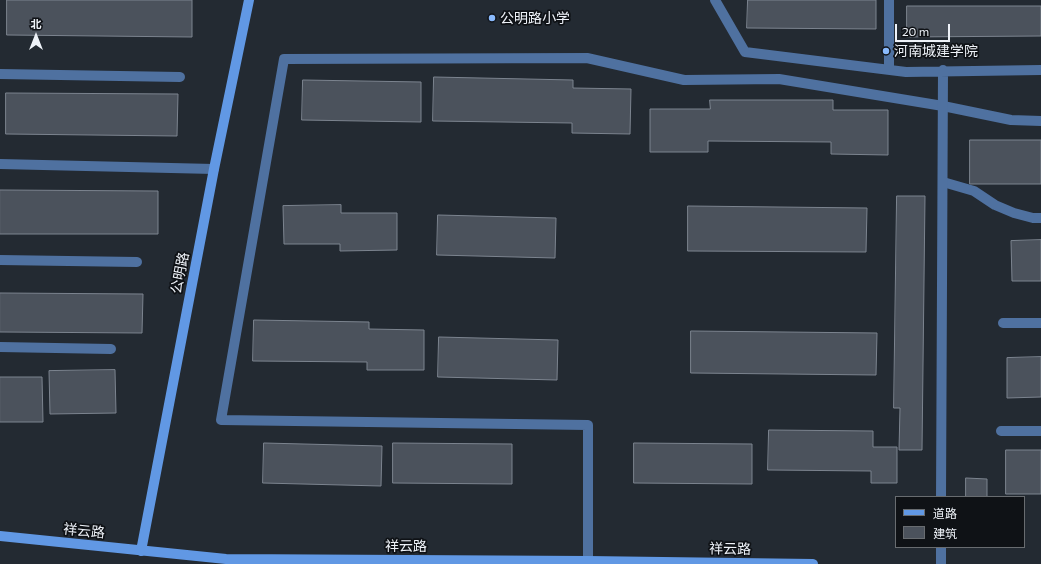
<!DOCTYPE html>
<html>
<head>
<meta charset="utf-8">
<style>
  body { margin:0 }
  #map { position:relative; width:1041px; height:564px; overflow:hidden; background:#232a32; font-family:Commissioner,"Noto Sans SC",sans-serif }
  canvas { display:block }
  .legend { position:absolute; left:895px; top:496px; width:130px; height:52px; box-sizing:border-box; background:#0f1216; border:1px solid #686c70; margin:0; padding:5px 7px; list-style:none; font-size:12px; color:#eef2f8 }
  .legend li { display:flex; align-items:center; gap:8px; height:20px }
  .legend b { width:20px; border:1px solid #686c70 }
  .north { position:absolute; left:16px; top:16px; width:40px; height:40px; -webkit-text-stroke:3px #0f1216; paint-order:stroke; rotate:0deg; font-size:11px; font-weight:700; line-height:16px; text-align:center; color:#eef2f8 }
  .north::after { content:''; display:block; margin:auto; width:14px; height:18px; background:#eef2f8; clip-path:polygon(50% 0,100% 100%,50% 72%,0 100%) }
  .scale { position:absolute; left:895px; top:24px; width:55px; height:18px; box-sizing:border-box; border:2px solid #eef2f8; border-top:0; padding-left:5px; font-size:12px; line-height:14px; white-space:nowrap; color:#eef2f8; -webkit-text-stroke:3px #0f1216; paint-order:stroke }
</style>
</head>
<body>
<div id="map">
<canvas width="1041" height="564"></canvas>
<ul class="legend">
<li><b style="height:5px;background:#6198e4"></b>道路</li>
<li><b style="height:11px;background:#4b525c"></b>建筑</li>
</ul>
<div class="north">北</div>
<div class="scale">20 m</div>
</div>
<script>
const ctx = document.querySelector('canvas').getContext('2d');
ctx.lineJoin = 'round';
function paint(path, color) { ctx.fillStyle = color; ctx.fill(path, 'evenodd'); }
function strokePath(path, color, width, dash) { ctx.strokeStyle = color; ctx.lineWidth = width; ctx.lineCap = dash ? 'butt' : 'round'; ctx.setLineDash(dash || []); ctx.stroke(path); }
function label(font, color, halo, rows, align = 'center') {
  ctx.font = font + ' Commissioner,"Noto Sans SC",sans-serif'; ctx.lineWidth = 3.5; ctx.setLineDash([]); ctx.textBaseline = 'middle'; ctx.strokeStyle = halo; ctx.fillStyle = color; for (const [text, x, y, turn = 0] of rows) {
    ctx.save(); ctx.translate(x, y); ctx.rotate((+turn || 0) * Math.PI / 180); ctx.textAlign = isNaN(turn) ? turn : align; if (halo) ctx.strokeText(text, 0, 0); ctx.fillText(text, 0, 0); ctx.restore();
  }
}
const building = new Path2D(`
  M 7,0 L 192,0 L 192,37 L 7,35 Z
  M 748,0 L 876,0 L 876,29 L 747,28 Z
  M 907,6 L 1041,6 L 1041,36 L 907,37 Z
  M 434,77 L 573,80 L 573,88 L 631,89 L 630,134 L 572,133 L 572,123 L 433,121 Z
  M 303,80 L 421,82 L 421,122 L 302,120 Z
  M 6,93 L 178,94 L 177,136 L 6,134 Z
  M 710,100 L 833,100 L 833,110 L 888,110 L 888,155 L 831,154 L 831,142 L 708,141 L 708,152 L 650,152 L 650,109 L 710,109 Z
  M 970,140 L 1041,140 L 1041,184 L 970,184 Z
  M 0,190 L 158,191 L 158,234 L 0,234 Z
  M 897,196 L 925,196 L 922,450 L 899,450 L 900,408 L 894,408 Z
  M 341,205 L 341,213 L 397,213 L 397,250 L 340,251 L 340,244 L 284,244 L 283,206 Z
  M 688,206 L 867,208 L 866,252 L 688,251 Z
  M 438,215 L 556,218 L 555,258 L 437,255 Z
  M 1041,240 L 1041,281 L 1012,281 L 1011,241 Z
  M 0,293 L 143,294 L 142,333 L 0,332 Z
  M 254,320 L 369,322 L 369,329 L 424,330 L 424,370 L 367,370 L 367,362 L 253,361 Z
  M 691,331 L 877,333 L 876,375 L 691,373 Z
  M 439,337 L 558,340 L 557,380 L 438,377 Z
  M 1041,357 L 1041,397 L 1007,398 L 1007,358 Z
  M 115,370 L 116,413 L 50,414 L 49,371 Z
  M 0,377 L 42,377 L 43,422 L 0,422 Z
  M 769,430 L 873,431 L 873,447 L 897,447 L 897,483 L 871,483 L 871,471 L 768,470 Z
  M 264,443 L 382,446 L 381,486 L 263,483 Z
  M 393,443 L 512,444 L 512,484 L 393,483 Z
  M 634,443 L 752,444 L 752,484 L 634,483 Z
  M 1006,450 L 1041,450 L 1041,494 L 1006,494 Z
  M 966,478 L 987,479 L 987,497 L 966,497 Z`);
paint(building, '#4b525c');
strokePath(building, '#7c848f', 1);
strokePath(new Path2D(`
  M 0,74 L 180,77
  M 943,182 L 974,191 L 995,205 L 1014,213 L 1033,218 L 1041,218
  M 1003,323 L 1041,323
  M 1001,431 L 1041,431
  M 588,561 L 588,425 L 221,420 L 284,59 L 587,58 L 684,80 L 779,79 L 943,106 L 1011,120 L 1041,121`), '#4f71a0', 10);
strokePath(new Path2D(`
  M 715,0 L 745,52 L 906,72 L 1041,70
  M 889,70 L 889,0
  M 0,164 L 214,169
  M 0,260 L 137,262
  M 0,347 L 111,349
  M 941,497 L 943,70
  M 941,564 L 941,547`), '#4f71a0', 10);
strokePath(new Path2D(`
  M 0,536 L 226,559 L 588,561 L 813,564
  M 141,551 L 214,169 L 249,0`), '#6198e4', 10);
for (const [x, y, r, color] of [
  [492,18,4,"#8abafc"],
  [886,51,4,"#8abafc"]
]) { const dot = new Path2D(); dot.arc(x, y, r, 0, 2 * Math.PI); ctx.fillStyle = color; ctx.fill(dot); strokePath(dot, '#0f1216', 1.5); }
label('14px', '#eef2f8', '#0f1216', [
  ["公明路小学",500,18],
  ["河南城建学院",894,51]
], 'left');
label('14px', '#eef2f8', '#0f1216', [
  ["公明路",180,273,-79],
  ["祥云路",84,531,6],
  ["祥云路",406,546],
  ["祥云路",730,549,1]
]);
</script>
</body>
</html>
